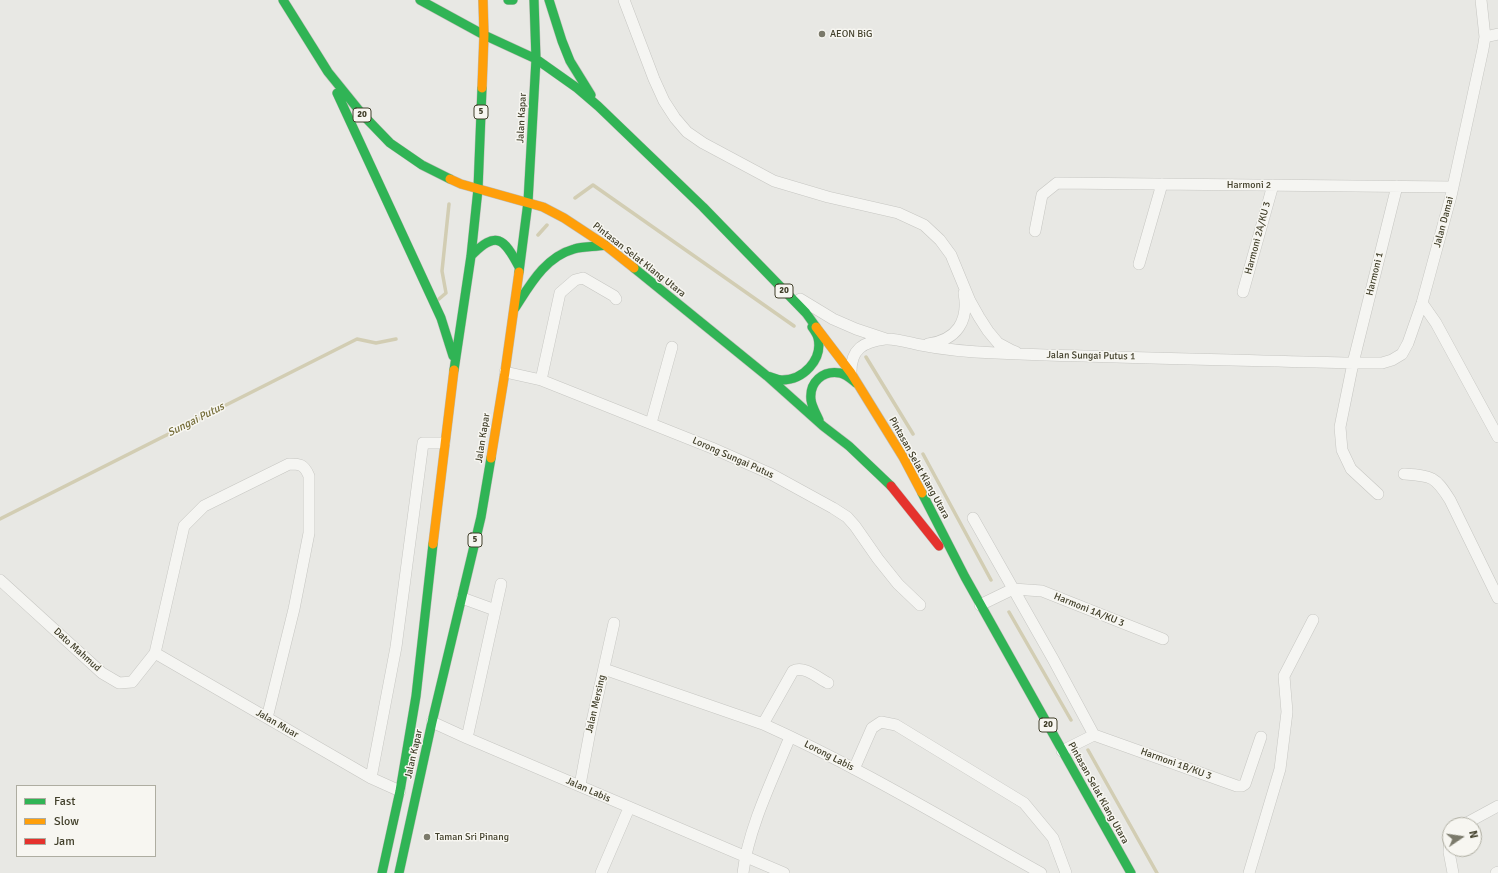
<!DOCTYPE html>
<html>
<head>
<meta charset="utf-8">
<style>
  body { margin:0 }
  #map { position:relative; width:1498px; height:873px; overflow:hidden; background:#e8e8e4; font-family:Signika,sans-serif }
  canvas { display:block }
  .legend { position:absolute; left:16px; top:785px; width:140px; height:72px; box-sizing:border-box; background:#f7f6f1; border:1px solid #aeada1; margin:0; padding:5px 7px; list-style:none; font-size:12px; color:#413f2a }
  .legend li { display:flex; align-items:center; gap:8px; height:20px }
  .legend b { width:20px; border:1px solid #aeada1 }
  .north { position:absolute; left:1442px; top:817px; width:40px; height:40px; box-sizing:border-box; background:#f7f6f1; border:1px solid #aeada1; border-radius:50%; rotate:77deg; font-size:11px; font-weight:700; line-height:16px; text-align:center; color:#413f2a }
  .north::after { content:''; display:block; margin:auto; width:14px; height:18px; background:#7b7a6b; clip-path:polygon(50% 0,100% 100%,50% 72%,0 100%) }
</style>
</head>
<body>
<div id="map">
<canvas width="1498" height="873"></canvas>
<ul class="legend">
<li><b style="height:5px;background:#30b455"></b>Fast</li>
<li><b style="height:5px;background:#ff9f0a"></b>Slow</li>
<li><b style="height:5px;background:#e5322d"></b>Jam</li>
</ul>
<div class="north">N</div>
</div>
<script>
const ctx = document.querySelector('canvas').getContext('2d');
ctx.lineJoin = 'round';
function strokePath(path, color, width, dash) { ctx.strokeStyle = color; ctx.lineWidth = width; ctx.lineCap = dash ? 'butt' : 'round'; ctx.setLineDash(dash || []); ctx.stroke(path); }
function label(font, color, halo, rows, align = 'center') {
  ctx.font = font + ' Signika,sans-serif'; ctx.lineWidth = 3; ctx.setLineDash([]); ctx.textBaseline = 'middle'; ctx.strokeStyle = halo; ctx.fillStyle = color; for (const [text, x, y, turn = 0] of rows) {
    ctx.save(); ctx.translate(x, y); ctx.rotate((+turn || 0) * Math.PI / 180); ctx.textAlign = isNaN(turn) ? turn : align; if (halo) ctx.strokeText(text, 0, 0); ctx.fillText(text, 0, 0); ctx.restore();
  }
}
strokePath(new Path2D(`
  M 575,198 L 593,185 L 794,326
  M 538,235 L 547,225
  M 439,299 L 446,293 L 442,271 L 449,204
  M 866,357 L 913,434
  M 923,454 L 991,580
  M 0,519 L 357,339 L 376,343 L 396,339
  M 1009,612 L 1071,720
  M 1088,750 L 1157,873`), '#d2cdb3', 3.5);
const street = new Path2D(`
  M 624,0 L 654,79 L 664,101 L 675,118 L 687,132 L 703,143 L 774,181 L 828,197 L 898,213 L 924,225 L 940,240 L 951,255 L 970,301 L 979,317 L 988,331 L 998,343 L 1011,350 L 1016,352
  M 1485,37 L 1498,34
  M 1035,231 L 1042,195 L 1057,183 L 1453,187
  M 1139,264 L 1162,184
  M 1243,292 L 1273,185
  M 800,299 L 833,319 L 856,329 L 886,339
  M 1422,303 L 1436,323 L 1498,437
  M 928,344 C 957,340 969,321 964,293
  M 505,372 L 541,380 L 712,448 L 771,474 L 833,508 L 847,517 L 855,526 L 878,559 L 898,584 L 920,605
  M 851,372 C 851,349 863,342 885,339 C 894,338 911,343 921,345 C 946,350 971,352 996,353 C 1115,358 1234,360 1353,363 L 1382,363 L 1392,360 L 1402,354 L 1408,343 L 1422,303 L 1451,196 L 1483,49 L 1485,37 L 1481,0
  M 541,380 L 560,293 L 575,280 L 583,278 L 614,296 L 616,299
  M 651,423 L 672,347
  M 1404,474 C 1432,476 1435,476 1450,500 L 1498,598
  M 1378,494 L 1351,469 L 1342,450 L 1340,427 L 1353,363 L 1397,186
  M 973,518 L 1053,659 L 1094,735
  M 0,580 L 102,673 L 119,683 L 132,682 L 155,653 L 184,526 L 204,506 L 289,464 C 300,464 304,464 309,476 L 309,533 L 294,609 L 267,718
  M 462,598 L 495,610
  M 980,605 L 1013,589 L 1042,591 L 1163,639
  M 155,653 L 371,778 L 400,791
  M 604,669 L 763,724 C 859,767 949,822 1041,873
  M 432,722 L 467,738 L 784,873
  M 763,724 L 793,671 C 804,665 818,678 828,683
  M 467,738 L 501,584
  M 1062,751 L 1094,735 L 1237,786 L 1242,786 L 1245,784 L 1261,737
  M 854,769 L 872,728 L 881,722 L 896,725 L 1024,803 L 1053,838 L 1066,873
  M 371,778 L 396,647 L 423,443 L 444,443
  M 580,785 L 591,726 L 614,623
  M 1463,825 L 1498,806
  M 1450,840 L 1449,852 L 1453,873
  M 601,873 L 629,808
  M 743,873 C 748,829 773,778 790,737
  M 1249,873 L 1280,769 L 1287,712 L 1284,676 L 1313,620
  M 1496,873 L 1498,872`);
const fast = new Path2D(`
  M 283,0 L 328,72 L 362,114 L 390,143 L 422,165 L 450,179
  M 420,0 L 484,35 L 536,59 L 577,88 L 598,106 L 703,207 L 806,313 L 816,327
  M 508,0 L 513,0
  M 549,0 L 562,41 L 570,61 L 591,95
  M 337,93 L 441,318 L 453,356
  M 471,256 C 496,230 504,238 519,267
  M 634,268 L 767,376 L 823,426 L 849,446 L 891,486
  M 519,272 L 528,202 L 536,59 L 534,0
  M 515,308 C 530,285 545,257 574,249 C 584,246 595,247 605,245
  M 454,370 L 471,256 L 478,189 L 482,88
  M 767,376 C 772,377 777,380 782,380 C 803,380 823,360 818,338 C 817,334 814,330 812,327
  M 819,420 C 816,413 812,407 811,400 C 809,382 823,370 840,373 C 846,374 851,379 856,383
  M 922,493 L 965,577 L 1131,873
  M 382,873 L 400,791 L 416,696 L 433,544
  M 399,873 L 432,722 L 481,517 L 491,458`);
const slow = new Path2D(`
  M 482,88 L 484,35 L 483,0
  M 450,179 L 461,184 L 543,207 L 564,218 L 605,245 L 634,268
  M 816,327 L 851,373 L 903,457 L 922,493
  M 491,458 L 505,372 L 519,272
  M 433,544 L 454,370`);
const jam = new Path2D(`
  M 891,486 L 939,546`);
strokePath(street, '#c6c6c2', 12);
strokePath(fast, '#bdbcb6', 10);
strokePath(slow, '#bdbcb6', 10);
strokePath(jam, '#bdbcb6', 10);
strokePath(street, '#f5f5f2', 11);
strokePath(fast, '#30b455', 9);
strokePath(slow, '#ff9f0a', 9);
strokePath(jam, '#e5322d', 9);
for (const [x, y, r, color] of [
  [822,34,4,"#7b7a6b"],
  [427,837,4,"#7b7a6b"]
]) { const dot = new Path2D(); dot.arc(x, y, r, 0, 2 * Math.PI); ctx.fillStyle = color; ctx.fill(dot); strokePath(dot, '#f7f6f1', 1.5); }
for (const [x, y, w] of [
  [481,112,14],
  [362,115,18],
  [784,291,18],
  [475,540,14],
  [1048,725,18]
]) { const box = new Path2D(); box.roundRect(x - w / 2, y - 7, w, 14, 3); ctx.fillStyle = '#f7f6f1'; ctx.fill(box); strokePath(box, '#413f2a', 1); }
label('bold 9px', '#413f2a', null, [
  ["5",481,112],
  ["20",362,115],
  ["20",784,291],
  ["5",475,540],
  ["20",1048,725]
]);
label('10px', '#413f2a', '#f7f6f1', [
  ["AEON BiG",830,34],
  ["Taman Sri Pinang",435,837]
], 'left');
label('10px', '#413f2a', '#f7f6f1', [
  ["Jalan Kapar",522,118,-87],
  ["Harmoni 2",1249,185],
  ["Jalan Damai",1444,222,-75],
  ["Harmoni 2A/KU 3",1258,238,-75],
  ["Pintasan Selat Klang Utara",639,260,38],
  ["Harmoni 1",1375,274,-76],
  ["Jalan Sungai Putus 1",1091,356,1],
  ["Jalan Kapar",483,438,-81],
  ["Lorong Sungai Putus",733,458,24],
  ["Pintasan Selat Klang Utara",919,468,61],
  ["Harmoni 1A/KU 3",1089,610,22],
  ["Dato Mahmud",77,650,42],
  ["Jalan Mersing",596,704,-77],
  ["Jalan Muar",277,724,30],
  ["Jalan Kapar",414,754,-77],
  ["Lorong Labis",829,756,27],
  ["Harmoni 1B/KU 3",1176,764,20],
  ["Jalan Labis",588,790,24],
  ["Pintasan Selat Klang Utara",1098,793,61]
]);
label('italic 11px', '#736b36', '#f7f6f1', [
  ["Sungai Putus",196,420,-27]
]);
</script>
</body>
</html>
